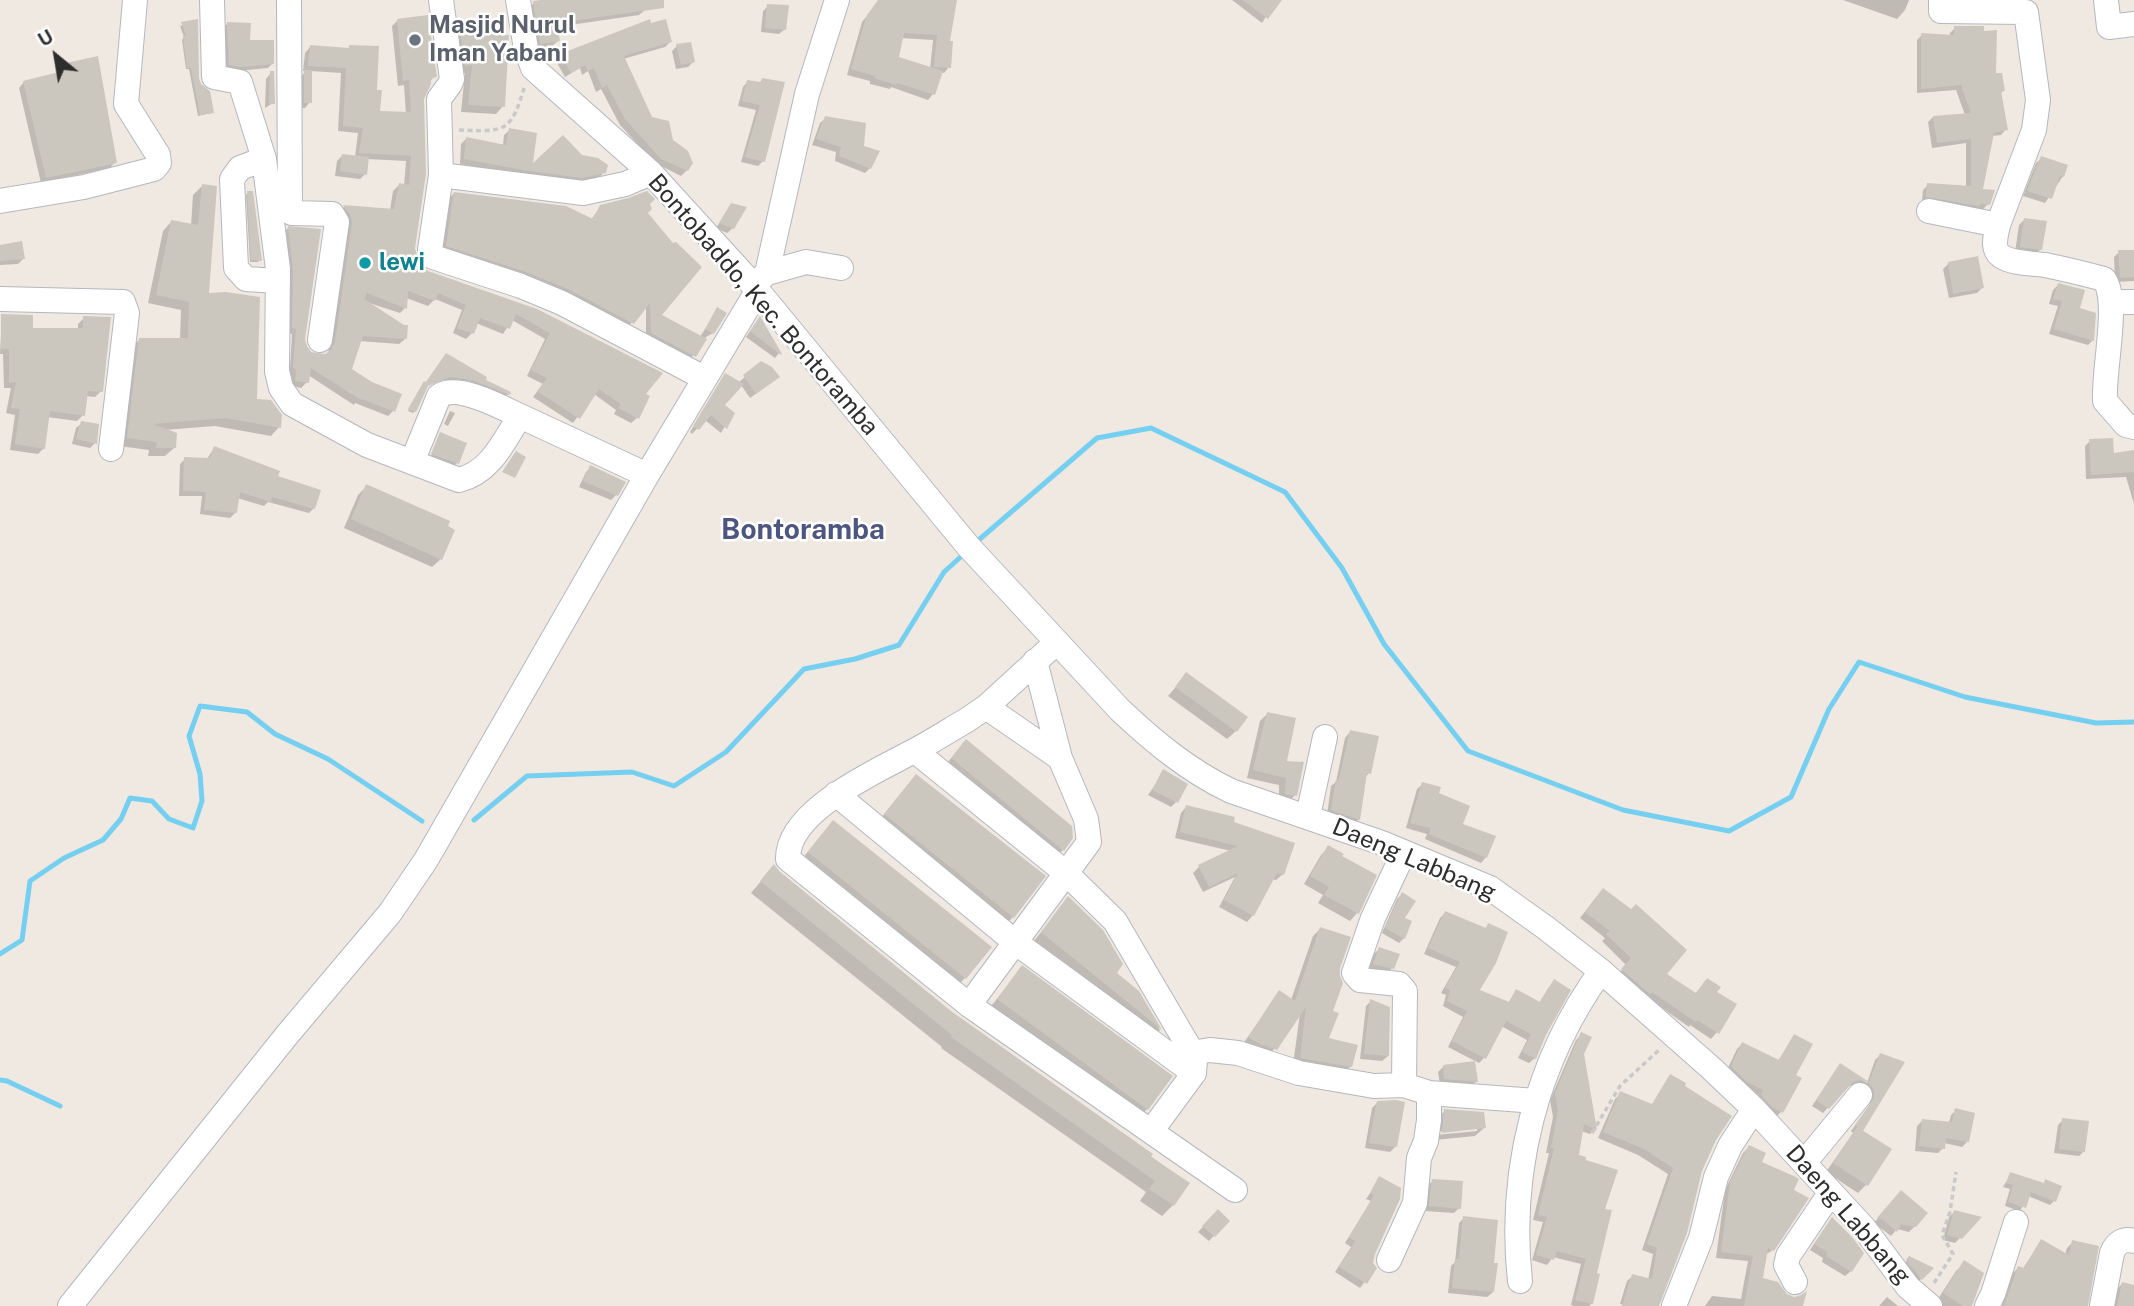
<!DOCTYPE html>
<html>
<head>
<meta charset="utf-8">
<style>
  body { margin:0 }
  #map { position:relative; width:2134px; height:1306px; overflow:hidden; background:#efe9e1; font-family:"Public Sans",sans-serif }
  canvas { display:block }
  .north { position:absolute; left:21px; top:21px; width:70px; height:70px; -webkit-text-stroke:5px #fff; paint-order:stroke; rotate:330deg; font-size:19px; font-weight:700; line-height:28px; text-align:center; color:#2e2e2e }
  .north::after { content:''; display:block; margin:auto; width:24px; height:32px; background:#2e2e2e; clip-path:polygon(50% 0,100% 100%,50% 72%,0 100%) }
</style>
</head>
<body>
<div id="map">
<canvas width="2134" height="1306"></canvas>
<div class="north">U</div>
</div>
<script>
const ctx = document.querySelector('canvas').getContext('2d');
ctx.lineJoin = 'round';
function paint(path, color) { ctx.fillStyle = color; ctx.fill(path, 'evenodd'); }
function strokePath(path, color, width, dash) { ctx.strokeStyle = color; ctx.lineWidth = width; ctx.lineCap = dash ? 'butt' : 'round'; ctx.setLineDash(dash || []); ctx.stroke(path); }
function label(font, color, halo, rows, align = 'center') {
  ctx.font = font + ' "Public Sans",sans-serif'; ctx.lineWidth = 5; ctx.setLineDash([]); ctx.textBaseline = 'middle'; ctx.strokeStyle = halo; ctx.fillStyle = color; for (const [text, x, y, turn = 0] of rows) {
    ctx.save(); ctx.translate(x, y); ctx.rotate((+turn || 0) * Math.PI / 180); ctx.textAlign = isNaN(turn) ? turn : align; if (halo) ctx.strokeText(text, 0, 0); ctx.fillText(text, 0, 0); ctx.restore();
  }
}
paint(new Path2D(`
  M 561,0 L 642,0 L 645,10 L 639,15 L 556,27 L 558,41 L 552,46 L 535,49 L 529,8 L 534,3 Z
  M 880,0 L 955,0 L 948,42 L 949,67 L 944,73 L 940,72 L 933,94 L 928,100 L 891,87 L 890,89 L 870,84 L 870,81 L 847,75 L 862,22 ZM 901,38 L 933,40 L 930,69 L 897,58 Z
  M 1232,0 L 1276,0 L 1262,23 Z
  M 1843,0 L 1842,0 L 1909,0 L 1905,10 L 1897,19 Z
  M 768,6 L 785,29 L 779,34 L 761,32 L 763,11 Z
  M 398,20 L 435,76 L 429,82 L 422,99 L 413,248 L 418,264 L 427,273 L 536,310 L 643,395 L 637,418 L 631,423 L 614,414 L 616,410 L 594,394 L 573,423 L 533,397 L 543,384 L 527,376 L 545,339 L 512,320 L 503,334 L 476,323 L 472,333 L 466,339 L 453,333 L 462,310 L 435,299 L 428,306 L 406,298 L 405,308 L 400,313 L 366,302 L 405,339 L 399,344 L 359,341 L 350,370 L 393,411 L 388,416 L 355,403 L 354,405 L 308,375 L 307,382 L 301,388 L 289,385 L 292,334 L 287,333 L 283,234 L 288,228 L 319,230 L 304,339 L 310,354 L 328,354 L 347,231 L 339,212 L 344,207 L 390,210 L 393,191 L 399,185 L 404,186 L 406,161 L 367,159 L 365,174 L 360,179 L 335,176 L 337,161 L 342,156 L 355,157 L 358,133 L 338,131 L 341,73 L 310,71 L 310,102 L 305,108 L 300,108 L 300,78 L 306,71 L 303,71 L 305,53 L 310,47 L 347,49 L 350,47 L 375,92 L 379,113 L 406,114 L 404,85 L 398,86 L 392,26 Z
  M 196,21 L 197,78 L 212,113 L 198,116 L 189,69 L 186,69 L 182,40 L 184,37 L 180,26 Z
  M 228,23 L 273,63 L 268,68 L 236,71 L 224,69 L 223,28 Z
  M 460,26 L 503,106 L 496,114 L 461,112 L 465,73 L 458,73 L 452,34 Z
  M 1955,28 L 1994,75 L 2003,91 L 2000,94 L 2006,129 L 2001,135 L 1991,136 L 1981,190 L 1988,204 L 1983,209 L 1972,210 L 1922,201 L 1923,190 L 1928,185 L 1966,188 L 1966,143 L 1932,148 L 1928,122 L 1933,117 L 1965,115 L 1956,90 L 1917,93 L 1917,40 L 1922,35 L 1950,37 L 1950,33 Z
  M 670,42 L 665,47 L 623,59 L 651,118 L 672,141 L 687,170 L 681,176 L 655,163 L 620,125 L 601,89 L 596,92 L 588,71 L 582,75 L 580,68 L 565,77 L 556,61 L 561,56 Z
  M 677,46 L 693,62 L 688,67 L 676,69 L 672,51 Z
  M 67,65 L 115,162 L 110,168 L 41,183 L 19,88 L 24,82 L 62,73 L 62,70 Z
  M 271,73 L 273,103 L 265,108 L 266,79 Z
  M 762,80 L 763,161 L 758,166 L 741,162 L 756,110 L 738,106 L 743,87 L 748,81 L 758,84 Z
  M 826,118 L 862,147 L 870,168 L 865,173 L 835,161 L 836,152 L 812,145 L 820,123 Z
  M 510,130 L 531,168 L 581,157 L 604,172 L 599,178 L 576,182 L 517,175 L 460,164 L 461,144 L 466,139 L 503,146 L 504,135 Z
  M 2042,158 L 2063,176 L 2045,203 L 2023,196 L 2036,163 Z
  M 202,186 L 207,294 L 255,401 L 279,427 L 271,436 L 215,426 L 164,430 L 174,448 L 165,456 L 148,456 L 149,450 L 119,446 L 131,348 L 140,339 L 180,340 L 181,310 L 148,303 L 163,231 L 171,222 L 191,226 L 193,195 Z
  M 248,192 L 260,260 L 258,262 L 250,262 L 246,195 Z
  M 454,193 L 591,220 L 601,206 L 648,204 L 646,213 L 659,316 L 700,337 L 717,310 L 713,333 L 706,337 L 689,361 L 646,338 L 646,306 L 627,328 L 441,251 L 449,199 Z
  M 731,205 L 733,228 L 727,233 L 716,228 Z
  M 2024,220 L 2041,249 L 2035,254 L 2015,252 L 2019,225 Z
  M 0,247 L 23,259 L 18,264 L 0,265 Z
  M 2134,251 L 2134,281 L 2115,282 L 2114,257 L 2119,252 Z
  M 1949,263 L 1982,288 L 1977,293 L 1949,298 L 1943,269 Z
  M 2058,285 L 2078,309 L 2093,340 L 2088,345 L 2049,334 L 2058,306 L 2049,304 L 2053,290 Z
  M 2,316 L 31,329 L 78,330 L 78,324 L 84,318 L 101,391 L 95,397 L 85,396 L 83,415 L 77,421 L 47,417 L 44,448 L 38,454 L 10,450 L 15,415 L 6,413 L 11,388 L 4,388 L 3,354 L 0,354 Z
  M 759,319 L 779,353 L 775,358 L 746,337 Z
  M 444,357 L 483,381 L 509,393 L 506,396 L 469,381 L 438,380 L 427,386 L 415,411 L 413,413 L 408,411 L 422,386 L 425,384 Z
  M 761,363 L 772,382 L 750,398 L 741,385 L 722,405 L 732,414 L 721,433 L 705,420 L 692,434 L 690,432 L 721,381 L 738,383 Z
  M 450,411 L 455,413 L 448,426 L 444,424 Z
  M 82,423 L 95,443 L 90,448 L 72,444 L 76,428 Z
  M 439,436 L 457,463 L 455,465 L 431,456 Z
  M 2090,441 L 2112,455 L 2134,452 L 2134,504 L 2126,477 L 2086,479 L 2085,446 Z
  M 214,448 L 276,477 L 314,508 L 309,513 L 268,502 L 264,506 L 237,498 L 236,512 L 230,518 L 200,514 L 202,496 L 179,496 L 180,464 L 185,459 L 207,459 Z
  M 591,467 L 616,495 L 611,500 L 579,487 L 586,472 Z
  M 367,486 L 441,559 L 432,567 L 344,528 L 358,495 Z
  M 1187,674 L 1236,731 L 1227,739 L 1168,696 Z
  M 1267,714 L 1295,795 L 1288,803 L 1279,801 L 1279,785 L 1247,778 L 1260,721 Z
  M 1350,732 L 1369,773 L 1364,778 L 1359,819 L 1354,824 L 1327,815 L 1331,786 L 1336,782 L 1345,738 Z
  M 958,750 L 1063,850 L 1055,858 L 944,767 Z
  M 1164,772 L 1176,802 L 1171,807 L 1148,795 Z
  M 1423,784 L 1437,794 L 1486,857 L 1481,863 L 1425,839 L 1427,834 L 1406,828 L 1417,789 Z
  M 905,788 L 1013,917 L 1002,928 L 874,827 Z
  M 1187,806 L 1232,823 L 1283,874 L 1276,880 L 1272,879 L 1253,915 L 1247,922 L 1219,907 L 1235,877 L 1203,892 L 1193,873 L 1199,867 L 1231,851 L 1175,838 L 1181,813 Z
  M 822,834 L 965,978 L 954,989 L 798,864 Z
  M 1328,848 L 1357,913 L 1350,921 L 1318,903 L 1323,895 L 1304,884 L 1321,855 Z
  M 774,866 L 777,872 L 950,1012 L 1188,1183 L 1173,1205 L 1162,1216 L 1140,1201 L 1146,1192 L 941,1048 L 942,1047 L 751,893 Z
  M 1402,894 L 1404,938 L 1399,943 L 1382,933 L 1397,899 Z
  M 1597,896 L 1631,912 L 1664,974 L 1695,994 L 1707,980 L 1715,993 L 1717,1032 L 1711,1039 L 1690,1025 L 1689,1027 L 1617,976 L 1626,965 L 1602,941 L 1605,938 L 1580,918 Z
  M 1068,898 L 1114,973 L 1138,992 L 1160,1030 L 1152,1037 L 1034,941 Z
  M 1445,913 L 1484,929 L 1488,926 L 1478,991 L 1508,1003 L 1516,991 L 1539,1003 L 1549,987 L 1544,1034 L 1535,1058 L 1529,1063 L 1518,1058 L 1527,1040 L 1501,1026 L 1484,1058 L 1479,1063 L 1448,1047 L 1463,1017 L 1443,1006 L 1446,995 L 1441,993 L 1456,967 L 1424,954 L 1440,918 Z
  M 1320,929 L 1338,968 L 1327,1039 L 1351,1066 L 1343,1074 L 1293,1065 L 1300,1013 L 1268,1057 L 1242,1045 L 1280,992 L 1291,1000 L 1313,936 Z
  M 1379,949 L 1392,968 L 1387,973 L 1369,969 L 1374,954 Z
  M 1022,968 L 1147,1109 L 1136,1120 L 987,1011 Z
  M 1371,1001 L 1388,1056 L 1382,1061 L 1360,1059 L 1366,1006 Z
  M 1582,1034 L 1582,1054 L 1595,1129 L 1590,1134 L 1581,1131 L 1577,1156 L 1594,1275 L 1592,1303 L 1589,1306 L 1574,1306 L 1571,1305 L 1581,1264 L 1553,1257 L 1547,1265 L 1532,1260 L 1543,1222 L 1533,1220 L 1549,1153 L 1546,1153 L 1553,1117 L 1550,1100 L 1576,1040 Z
  M 1794,1036 L 1793,1076 L 1781,1112 L 1776,1117 L 1756,1101 L 1759,1095 L 1742,1087 L 1726,1072 L 1737,1049 L 1742,1044 L 1778,1061 Z
  M 1880,1055 L 1903,1063 L 1861,1131 L 1866,1185 L 1858,1193 L 1826,1172 L 1853,1133 L 1851,1131 L 1870,1105 L 1869,1096 L 1856,1085 L 1848,1086 L 1823,1113 L 1812,1106 L 1840,1065 L 1867,1083 L 1875,1060 Z
  M 1443,1067 L 1477,1081 L 1471,1086 L 1440,1084 L 1438,1072 Z
  M 1670,1076 L 1682,1086 L 1715,1139 L 1701,1171 L 1658,1306 L 1628,1306 L 1620,1304 L 1627,1281 L 1633,1276 L 1648,1280 L 1653,1254 L 1642,1250 L 1668,1174 L 1638,1155 L 1598,1138 L 1615,1099 L 1621,1093 L 1651,1106 Z
  M 1377,1103 L 1395,1147 L 1390,1152 L 1365,1148 L 1372,1108 Z
  M 1956,1110 L 1967,1142 L 1962,1147 L 1944,1143 L 1943,1148 L 1938,1153 L 1915,1151 L 1917,1126 L 1923,1120 L 1949,1123 L 1951,1115 Z
  M 1445,1111 L 1484,1128 L 1475,1136 L 1435,1140 L 1435,1135 L 1477,1131 L 1477,1128 L 1435,1132 L 1436,1119 Z
  M 2063,1120 L 2084,1151 L 2079,1156 L 2054,1153 L 2058,1125 Z
  M 1749,1147 L 1760,1163 L 1773,1250 L 1765,1255 L 1761,1280 L 1801,1306 L 1705,1306 L 1712,1296 L 1741,1299 L 1748,1261 L 1716,1258 L 1725,1190 L 1743,1153 Z
  M 2011,1174 L 2042,1185 L 2046,1181 L 2054,1201 L 2050,1205 L 2028,1196 L 2020,1211 L 2005,1206 L 2010,1189 L 2003,1187 Z
  M 1380,1179 L 1371,1263 L 1375,1268 L 1360,1288 L 1335,1272 L 1351,1247 L 1345,1243 L 1371,1201 L 1366,1199 Z
  M 1433,1181 L 1459,1208 L 1454,1213 L 1425,1211 L 1427,1186 Z
  M 1896,1197 L 1915,1226 L 1909,1232 L 1897,1229 L 1891,1236 L 1874,1223 Z
  M 1218,1211 L 1228,1221 L 1209,1241 L 1198,1232 Z
  M 1954,1212 L 1979,1218 L 1955,1243 L 1943,1240 L 1949,1217 Z
  M 1464,1218 L 1493,1292 L 1487,1297 L 1448,1293 L 1451,1266 L 1455,1262 L 1459,1223 Z
  M 1827,1225 L 1851,1271 L 1845,1276 L 1822,1262 L 1823,1258 L 1810,1250 Z
  M 2041,1241 L 2065,1255 L 2067,1248 L 2073,1242 L 2087,1306 L 2002,1306 L 2012,1274 L 2018,1268 L 2022,1270 Z
  M 1910,1258 L 1931,1269 L 1916,1284 L 1902,1266 Z
  M 1965,1263 L 1971,1306 L 1942,1306 L 1936,1302 L 1956,1271 Z
  M 2122,1284 L 2134,1286 L 2134,1306 L 2113,1306 L 2116,1290 Z
  M 1887,1297 L 1898,1306 L 1879,1306 Z`), '#0003');
strokePath(new Path2D(`
  M 974,544 L 1097,438 L 1151,428 L 1285,492 L 1342,568 L 1384,644 L 1468,751 L 1623,810 L 1729,831 L 1791,797 L 1829,709 L 1859,662 L 1965,697 L 2096,723 L 2134,722
  M 474,820 L 527,776 L 632,772 L 674,786 L 726,752 L 804,669 L 855,659 L 899,645 L 944,572 L 965,553
  M 0,954 L 22,940 L 30,881 L 64,858 L 103,840 L 121,819 L 130,798 L 152,801 L 169,819 L 193,828 L 202,801 L 200,774 L 189,736 L 200,706 L 247,712 L 275,734 L 328,759 L 422,821
  M 0,1080 L 7,1081 L 60,1106`), '#75cff0', 5);
paint(new Path2D(`
  M 541,0 L 664,0 L 664,8 L 557,23 L 560,41 L 540,44 L 533,1 Z
  M 878,0 L 957,0 L 950,41 L 953,41 L 951,68 L 934,67 L 937,35 L 904,33 L 899,57 L 943,71 L 935,95 L 897,83 L 896,85 L 874,78 L 875,76 L 851,69 L 867,15 Z
  M 1243,0 L 1282,0 L 1268,19 Z
  M 767,4 L 789,5 L 786,30 L 765,28 Z
  M 428,15 L 437,77 L 431,78 L 431,84 L 424,99 L 426,174 L 415,248 L 419,263 L 428,271 L 537,309 L 663,373 L 646,394 L 650,396 L 639,419 L 618,408 L 621,404 L 599,389 L 580,419 L 537,391 L 547,378 L 531,370 L 550,333 L 516,314 L 510,329 L 480,318 L 474,334 L 457,328 L 466,305 L 438,293 L 435,301 L 408,291 L 407,309 L 367,293 L 364,299 L 404,325 L 408,325 L 407,339 L 363,336 L 352,369 L 372,382 L 402,394 L 395,412 L 362,399 L 361,400 L 311,368 L 309,383 L 295,381 L 296,369 L 293,368 L 296,329 L 292,328 L 293,269 L 288,226 L 321,229 L 305,339 L 307,346 L 311,352 L 325,354 L 331,350 L 335,342 L 352,224 L 350,214 L 343,205 L 394,209 L 399,183 L 409,185 L 411,156 L 359,153 L 363,128 L 343,126 L 346,68 L 308,66 L 310,45 L 349,48 L 349,45 L 379,46 L 377,90 L 382,90 L 380,111 L 411,112 L 409,80 L 403,81 L 397,19 Z
  M 198,19 L 199,78 L 201,84 L 210,91 L 214,113 L 200,115 L 191,68 L 187,68 L 183,36 L 186,35 L 181,22 Z
  M 650,19 L 651,23 L 666,19 L 672,42 L 624,56 L 652,117 L 669,121 L 673,140 L 688,151 L 693,163 L 688,171 L 661,159 L 625,119 L 607,85 L 602,88 L 594,68 L 588,71 L 585,65 L 571,73 L 560,54 Z
  M 227,22 L 251,23 L 250,40 L 274,40 L 274,64 L 242,67 L 229,65 Z
  M 459,24 L 466,24 L 466,33 L 509,35 L 505,107 L 468,105 L 472,65 L 465,66 Z
  M 1954,26 L 1984,26 L 1984,31 L 1997,30 L 1996,73 L 2002,73 L 2005,91 L 2001,91 L 2008,130 L 1994,133 L 1983,189 L 1995,190 L 1990,205 L 1980,204 L 1979,206 L 1926,197 L 1927,183 L 1971,186 L 1971,139 L 1937,143 L 1933,116 L 1971,113 L 1961,85 L 1921,89 L 1921,33 L 1954,35 Z
  M 691,42 L 695,62 L 681,65 L 676,44 Z
  M 98,56 L 117,163 L 46,178 L 23,81 L 67,70 L 66,63 Z
  M 304,70 L 312,70 L 312,103 L 304,103 Z
  M 270,71 L 274,71 L 275,104 L 269,104 Z
  M 762,78 L 785,82 L 765,162 L 745,157 L 760,105 L 742,101 L 747,80 L 761,82 Z
  M 825,116 L 866,123 L 864,146 L 880,151 L 871,169 L 839,156 L 841,147 L 816,139 Z
  M 509,128 L 537,133 L 533,163 L 563,135 L 582,155 L 598,158 L 608,165 L 606,173 L 582,178 L 523,170 L 464,159 L 466,137 L 506,145 Z
  M 342,154 L 369,157 L 367,175 L 340,171 Z
  M 2041,156 L 2068,165 L 2064,177 L 2060,176 L 2052,199 L 2027,191 Z
  M 202,184 L 217,186 L 209,293 L 226,292 L 260,297 L 257,399 L 271,400 L 282,415 L 281,428 L 225,418 L 153,424 L 177,433 L 176,448 L 156,448 L 157,442 L 127,438 L 139,338 L 188,338 L 189,302 L 156,295 L 171,220 L 198,225 Z
  M 247,191 L 253,191 L 262,261 L 251,260 Z
  M 647,191 L 655,199 L 650,204 L 652,209 L 648,213 L 673,243 L 676,242 L 702,267 L 662,315 L 707,339 L 696,357 L 651,333 L 650,303 L 634,324 L 568,289 L 526,272 L 446,246 L 454,192 L 566,206 L 593,219 L 600,205 L 628,198 Z
  M 731,203 L 747,207 L 734,229 L 719,223 Z
  M 2024,218 L 2047,221 L 2042,250 L 2020,247 Z
  M 22,241 L 25,259 L 0,261 L 0,245 Z
  M 2118,250 L 2134,250 L 2134,277 L 2120,278 Z
  M 1978,256 L 1984,288 L 1953,294 L 1948,262 Z
  M 2058,283 L 2085,290 L 2080,308 L 2096,313 L 2094,341 L 2054,329 L 2062,301 L 2053,299 Z
  M 717,307 L 727,313 L 714,334 L 705,329 Z
  M 1,314 L 33,315 L 33,328 L 83,328 L 83,316 L 111,317 L 103,392 L 88,391 L 85,416 L 50,411 L 45,449 L 15,444 L 20,409 L 11,408 L 16,382 L 9,383 L 9,349 L 1,349 Z
  M 760,316 L 782,354 L 781,355 L 750,331 Z
  M 446,353 L 487,377 L 486,380 L 511,392 L 510,395 L 472,380 L 450,377 L 428,386 L 416,412 L 408,409 L 424,381 L 426,382 Z
  M 761,361 L 772,367 L 780,377 L 756,394 L 743,375 Z
  M 725,373 L 744,384 L 725,405 L 735,413 L 727,429 L 711,415 L 699,430 L 693,426 Z
  M 81,421 L 99,424 L 97,444 L 76,439 Z
  M 440,432 L 467,443 L 459,464 L 431,454 Z
  M 2113,438 L 2114,453 L 2134,450 L 2134,472 L 2091,475 L 2089,439 Z
  M 214,446 L 280,471 L 278,476 L 321,490 L 315,509 L 272,497 L 271,502 L 240,492 L 237,513 L 204,510 L 206,492 L 183,491 L 184,457 L 210,458 Z
  M 516,451 L 526,457 L 515,478 L 502,472 Z
  M 590,465 L 626,482 L 618,496 L 583,481 Z
  M 366,484 L 450,521 L 448,526 L 455,530 L 442,560 L 351,519 Z
  M 1186,672 L 1248,717 L 1237,732 L 1175,687 Z
  M 1267,712 L 1296,718 L 1287,761 L 1304,762 L 1297,796 L 1285,794 L 1286,778 L 1253,770 Z
  M 1350,730 L 1379,736 L 1371,774 L 1367,773 L 1360,820 L 1331,810 L 1336,779 L 1339,779 Z
  M 966,739 L 1072,826 L 1073,838 L 1064,851 L 951,758 Z
  M 1163,769 L 1188,784 L 1178,803 L 1152,790 Z
  M 916,774 L 1046,876 L 1014,918 L 884,814 Z
  M 1422,782 L 1441,787 L 1439,793 L 1470,806 L 1463,824 L 1496,836 L 1487,858 L 1429,834 L 1431,828 L 1410,823 Z
  M 1186,805 L 1235,817 L 1234,822 L 1295,843 L 1284,875 L 1277,873 L 1254,916 L 1224,900 L 1238,873 L 1209,887 L 1198,865 L 1238,846 L 1180,832 Z
  M 833,820 L 992,947 L 966,979 L 808,852 Z
  M 1328,845 L 1344,854 L 1342,856 L 1377,875 L 1359,914 L 1324,895 L 1329,887 L 1310,876 Z
  M 774,864 L 779,871 L 951,1011 L 1153,1154 L 1151,1157 L 1190,1183 L 1174,1206 L 1149,1189 L 1155,1181 L 951,1037 L 952,1035 L 760,881 Z
  M 1603,888 L 1631,909 L 1636,904 L 1687,950 L 1667,974 L 1696,993 L 1707,978 L 1721,987 L 1717,992 L 1737,1004 L 1719,1034 L 1697,1020 L 1696,1022 L 1652,992 L 1650,994 L 1621,969 L 1631,958 L 1606,934 L 1610,931 L 1585,912 Z
  M 1402,892 L 1416,901 L 1405,918 L 1412,921 L 1405,939 L 1385,928 Z
  M 1068,896 L 1103,930 L 1123,964 L 1117,973 L 1139,991 L 1162,1030 L 1041,932 Z
  M 1445,911 L 1486,928 L 1488,923 L 1508,932 L 1496,963 L 1480,990 L 1509,1002 L 1516,989 L 1540,1002 L 1554,979 L 1571,990 L 1546,1035 L 1536,1059 L 1522,1052 L 1531,1034 L 1506,1021 L 1486,1059 L 1452,1041 L 1467,1011 L 1447,1001 L 1450,990 L 1445,988 L 1460,962 L 1428,948 Z
  M 1320,927 L 1351,937 L 1340,968 L 1340,976 L 1343,983 L 1333,1011 L 1339,1013 L 1329,1038 L 1358,1045 L 1352,1067 L 1300,1058 L 1306,1007 L 1277,1050 L 1260,1044 L 1248,1037 L 1279,990 L 1295,1001 Z
  M 1379,947 L 1400,954 L 1394,969 L 1373,964 Z
  M 1022,965 L 1173,1076 L 1148,1110 L 997,999 Z
  M 1370,999 L 1390,1007 L 1389,1056 L 1364,1054 Z
  M 1581,1032 L 1592,1037 L 1584,1054 L 1597,1130 L 1584,1124 L 1579,1155 L 1586,1157 L 1586,1160 L 1618,1170 L 1605,1209 L 1612,1210 L 1597,1273 L 1600,1274 L 1593,1304 L 1575,1300 L 1586,1259 L 1557,1251 L 1554,1260 L 1536,1255 L 1547,1217 L 1538,1215 L 1554,1148 L 1551,1148 L 1558,1110 L 1555,1093 Z
  M 1794,1034 L 1813,1044 L 1796,1075 L 1802,1078 L 1783,1113 L 1772,1107 L 1761,1095 L 1763,1090 L 1747,1082 L 1731,1066 L 1742,1042 L 1779,1060 Z
  M 1880,1053 L 1905,1062 L 1863,1131 L 1855,1125 L 1874,1098 L 1874,1090 L 1869,1083 L 1862,1080 L 1854,1081 L 1829,1109 L 1816,1100 L 1840,1063 L 1869,1082 Z
  M 1475,1061 L 1478,1082 L 1444,1079 L 1443,1065 Z
  M 1670,1074 L 1686,1083 L 1685,1086 L 1732,1116 L 1716,1140 L 1702,1171 L 1687,1233 L 1659,1306 L 1622,1306 L 1632,1274 L 1652,1279 L 1657,1248 L 1647,1244 L 1673,1168 L 1644,1149 L 1603,1132 L 1620,1091 L 1652,1104 Z
  M 1396,1100 L 1405,1102 L 1397,1147 L 1369,1143 L 1377,1101 Z
  M 1955,1108 L 1975,1113 L 1969,1142 L 1946,1138 L 1945,1149 L 1919,1146 L 1922,1119 L 1952,1122 Z
  M 1444,1109 L 1484,1112 L 1486,1128 L 1442,1133 Z
  M 2062,1118 L 2089,1121 L 2085,1152 L 2059,1149 Z
  M 1857,1127 L 1892,1149 L 1868,1186 L 1833,1163 Z
  M 1749,1145 L 1766,1153 L 1762,1162 L 1796,1177 L 1799,1179 L 1794,1190 L 1809,1198 L 1774,1251 L 1768,1248 L 1763,1278 L 1778,1282 L 1787,1294 L 1794,1297 L 1801,1295 L 1807,1291 L 1803,1306 L 1744,1306 L 1753,1256 L 1721,1252 L 1730,1182 Z
  M 2010,1172 L 2044,1183 L 2045,1179 L 2062,1186 L 2056,1202 L 2031,1192 L 2026,1208 L 2008,1202 L 2013,1185 L 2006,1183 Z
  M 1379,1176 L 1401,1188 L 1400,1199 L 1375,1254 L 1373,1263 L 1377,1268 L 1367,1284 L 1339,1267 L 1355,1241 L 1349,1237 L 1374,1195 L 1370,1193 Z
  M 1432,1179 L 1463,1181 L 1461,1209 L 1429,1206 Z
  M 1901,1190 L 1928,1213 L 1916,1227 L 1901,1224 L 1897,1232 L 1882,1219 L 1877,1218 Z
  M 1218,1209 L 1230,1221 L 1215,1237 L 1202,1226 Z
  M 1954,1210 L 1982,1217 L 1962,1239 L 1947,1235 Z
  M 1463,1216 L 1498,1220 L 1494,1263 L 1498,1263 L 1494,1292 L 1452,1288 L 1455,1259 L 1459,1259 Z
  M 1832,1217 L 1853,1238 L 1864,1253 L 1852,1272 L 1826,1256 L 1827,1252 L 1814,1244 Z
  M 2041,1239 L 2069,1255 L 2072,1240 L 2099,1246 L 2088,1306 L 2004,1306 L 2018,1266 L 2024,1268 Z
  M 1909,1256 L 1934,1268 L 1922,1280 L 1906,1260 Z
  M 1964,1260 L 1984,1273 L 1972,1306 L 1963,1306 L 1943,1293 Z
  M 2122,1282 L 2134,1285 L 2134,1306 L 2117,1306 Z`), '#cbc7bf');
const minor = new Path2D(`
  M 212,0 L 214,77 L 240,82 L 264,159 L 278,269 L 277,371 L 281,388 L 292,404 L 367,445 L 459,480 C 491,472 503,442 520,416 L 647,475
  M 289,0 L 290,211 L 292,213 L 332,214 L 337,222 L 320,340
  M 441,0 L 452,79 L 450,84 L 439,99 L 441,175 L 583,193 L 625,184 L 651,173
  M 518,0 L 526,49 L 533,68 L 651,173 L 753,285 L 968,546 L 1120,710 C 1154,742 1189,771 1231,791 L 1382,843 L 1490,888 L 1546,928 L 1601,971 L 1711,1068 L 1754,1109 L 1864,1228 L 1908,1287 L 1930,1306
  M 1941,0 L 1941,11 L 2026,12 L 2038,100 L 2034,130 L 1998,225 C 1996,235 1991,249 2001,256 C 2013,264 2031,263 2045,265 C 2065,269 2085,274 2104,279 C 2120,301 2103,370 2105,401 L 2126,425 L 2134,427
  M 2106,0 L 2109,27 L 2134,24
  M 264,159 L 240,168 L 232,179 L 236,268 L 246,279 L 278,281
  M 441,175 L 430,250 L 433,257 L 521,286 L 562,303 L 704,378
  M 0,201 L 84,187 L 154,169 L 159,163 L 158,155 L 126,104 L 135,0
  M 1929,211 L 1998,225
  M 767,273 L 806,262 L 841,268
  M 753,285 L 767,273 L 807,94 L 837,0
  M 0,299 L 123,302 L 127,313 L 111,449
  M 2112,302 L 2134,302
  M 412,462 L 439,396 C 457,383 501,407 520,416
  M 1057,642 L 986,707 L 967,720 C 948,731 930,743 910,753 C 875,772 787,811 788,859 L 969,1005 L 1235,1190
  M 986,707 L 1060,758
  M 915,751 L 1066,873 L 1115,921 L 1189,1047 L 1195,1060 L 1194,1073
  M 836,794 L 1015,942 L 1194,1073 L 1152,1130
  M 1308,816 L 1325,737
  M 1404,852 L 1373,918 L 1354,973 L 1360,980 L 1399,984 L 1405,991 L 1404,1085
  M 969,1005 L 1089,842 L 1086,819 L 1060,758 L 1035,661
  M 1191,1053 L 1210,1050 L 1238,1053 L 1299,1073 L 1374,1086 L 1404,1085 L 1429,1093 L 1429,1120 L 1426,1141 L 1419,1158 L 1415,1203 L 1389,1260
  M 1429,1093 L 1536,1101
  M 1804,1163 L 1860,1095
  M 1520,1281 C 1508,1172 1536,1061 1601,971
  M 1795,1282 L 1786,1265 L 1788,1256 L 1831,1192
  M 70,1306 L 287,1035 L 390,913 L 426,860 L 647,475 L 758,290
  M 1674,1306 L 1701,1238 L 1716,1177 L 1730,1146 L 1754,1109
  M 1987,1306 L 1993,1294 L 2016,1222
  M 2102,1306 L 2112,1253 C 2116,1243 2123,1238 2134,1241`);
strokePath(minor, '#b4b7c1', 26);
strokePath(new Path2D(`
  M 459,130 C 507,132 511,132 525,85
  M 1592,1133 L 1620,1086 L 1659,1050
  M 1934,1283 L 1953,1254 L 1942,1235 L 1950,1212 L 1956,1172`), '#c9c9c9', 3.5, [5, 3.5]);
strokePath(minor, '#fff', 24);
for (const [x, y, r, color] of [
  [415,40,7,"#6b7280"],
  [365,263,7,"#0f9aa8"]
]) { const dot = new Path2D(); dot.arc(x, y, r, 0, 2 * Math.PI); ctx.fillStyle = color; ctx.fill(dot); strokePath(dot, '#fff', 2.5); }
label('bold 24px', '#5b616d', '#fff', [
  ["Masjid Nurul",429,26],
  ["Iman Yabani",429,54]
], 'left');
label('bold 24px', '#0d838f', '#fff', [
  ["lewi",379,263]
], 'left');
label('24px', '#2e2e2e', '#fff', [
  ["Bontobaddo, Kec. Bontoramba",763,305,49],
  ["Daeng Labbang",1414,860,23],
  ["Daeng Labbang",1848,1215,49]
]);
label('bold 28px', '#4d5680', '#fff', [
  ["Bontoramba",803,530]
]);
</script>
</body>
</html>
